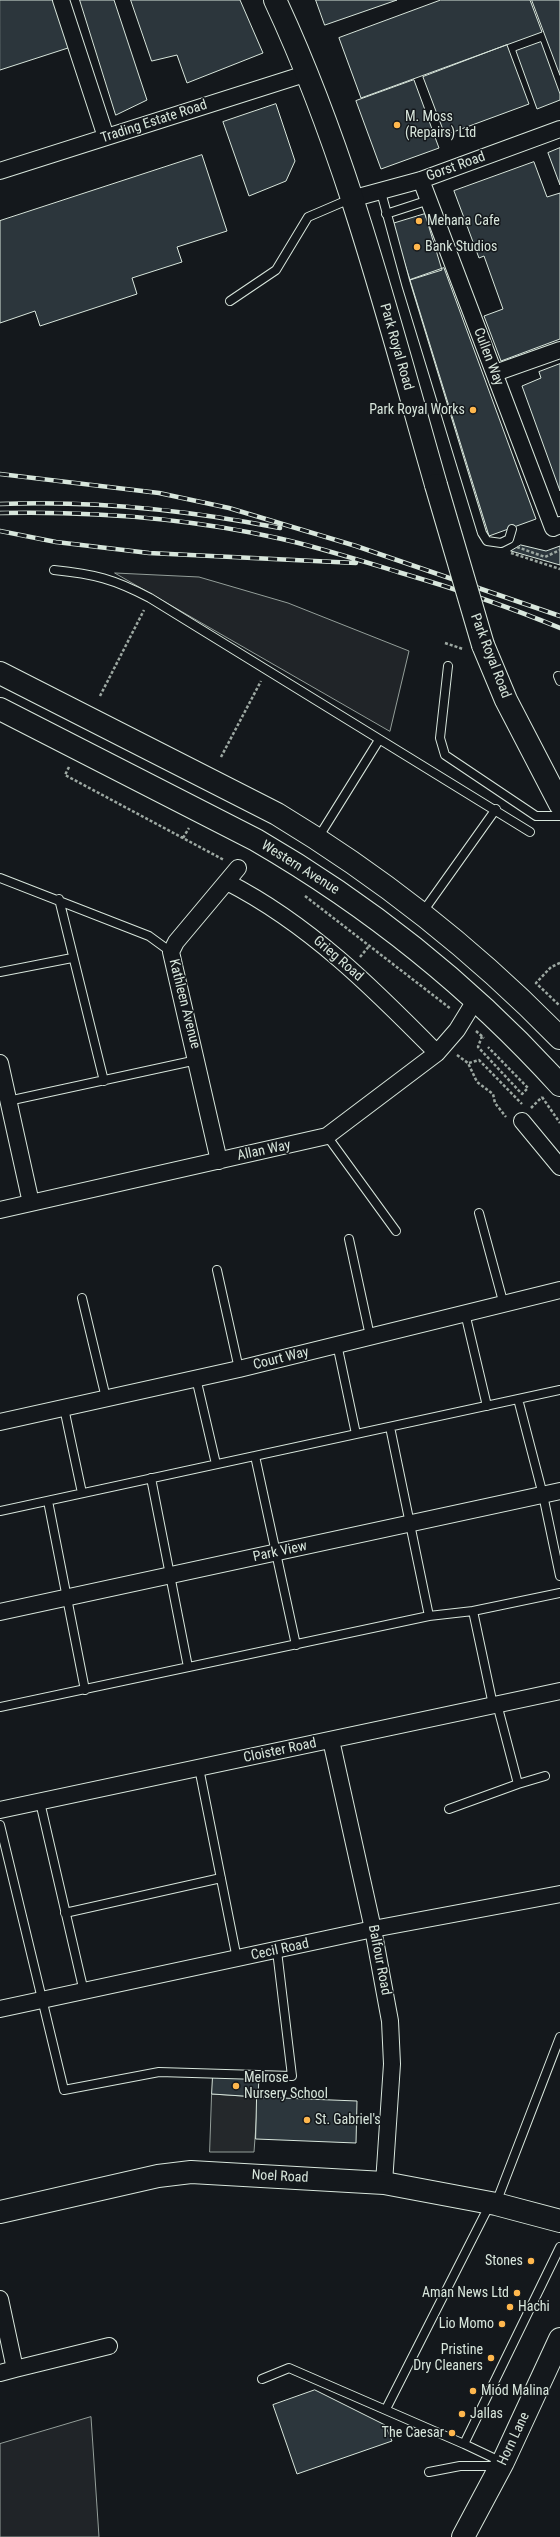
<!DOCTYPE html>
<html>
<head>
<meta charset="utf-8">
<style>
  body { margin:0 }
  canvas { display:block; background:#14181c }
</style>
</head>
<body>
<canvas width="560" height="2537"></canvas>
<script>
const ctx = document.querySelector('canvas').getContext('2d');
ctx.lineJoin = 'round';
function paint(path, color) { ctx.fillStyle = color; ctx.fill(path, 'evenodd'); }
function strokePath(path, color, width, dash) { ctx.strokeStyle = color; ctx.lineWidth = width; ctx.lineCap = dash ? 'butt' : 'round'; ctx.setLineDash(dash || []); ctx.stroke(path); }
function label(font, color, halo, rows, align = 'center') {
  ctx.font = font + ' "Roboto Condensed",sans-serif'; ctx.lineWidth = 3; ctx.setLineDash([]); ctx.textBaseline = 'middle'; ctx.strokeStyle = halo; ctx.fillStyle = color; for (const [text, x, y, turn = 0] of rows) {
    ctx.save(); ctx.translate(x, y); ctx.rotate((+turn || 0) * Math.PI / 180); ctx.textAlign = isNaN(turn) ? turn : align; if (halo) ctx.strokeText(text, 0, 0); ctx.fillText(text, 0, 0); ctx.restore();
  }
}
const green = new Path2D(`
  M 115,573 L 199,577 L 288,603 L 409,651 L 390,731 Z
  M 91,2417 L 99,2537 L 0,2537 L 0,2444 Z`);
paint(green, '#202428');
strokePath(green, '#939e99', 1);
const parking = new Path2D(`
  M 212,2094 L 258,2097 L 254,2152 L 210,2152 Z`);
paint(parking, '#24282b');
strokePath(parking, '#939e99', 1);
const building = new Path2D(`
  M 0,0 L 56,0 L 71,47 L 0,70 Z
  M 80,0 L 114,0 L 147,100 L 116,115 Z
  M 131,0 L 240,0 L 263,53 L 187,83 L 177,55 L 152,61 Z
  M 316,0 L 397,0 L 325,25 Z
  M 441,0 L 530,0 L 542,32 L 361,98 L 339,38 Z
  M 532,0 L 560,0 L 560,75 Z
  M 541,42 L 560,94 L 560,100 L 537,109 L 516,51 Z
  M 507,45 L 529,104 L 445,135 L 423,77 Z
  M 414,80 L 439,148 L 381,169 L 356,101 Z
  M 276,104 L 295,161 L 286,181 L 249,196 L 223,122 Z
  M 560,148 L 560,185 L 548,153 Z
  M 202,155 L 227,231 L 177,247 L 182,262 L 132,278 L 137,294 L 40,326 L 35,311 L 0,323 L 0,221 Z
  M 534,162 L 547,197 L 560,193 L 560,339 L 501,361 L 484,316 L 503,309 L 484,256 L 479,258 L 454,191 Z
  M 425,214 L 442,270 L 410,280 L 392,224 Z
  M 444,268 L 536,519 L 489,536 L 410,280 Z
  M 560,364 L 560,491 L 522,386 L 541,378 L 539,372 Z
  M 521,545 L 546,551 L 560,546 L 560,565 L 511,551 Z
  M 213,2075 L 259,2077 L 258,2097 L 212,2094 Z
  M 257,2097 L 357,2101 L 356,2143 L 256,2139 Z
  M 315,2390 L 385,2425 L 392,2441 L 297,2474 L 273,2405 Z`);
paint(building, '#2c363c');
strokePath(building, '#d8e6dc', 1);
const lane = new Path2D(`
  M 381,192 L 406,284 L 482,533 L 487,541 L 501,543 L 509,539 L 512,529
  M 386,214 L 429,200
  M 230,301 L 276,270 L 308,217 L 350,199
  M 54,570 C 94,574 114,579 150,598 L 530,832
  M 448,666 L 440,738 L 445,755 L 536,816 L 560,816
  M 558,676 L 560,681
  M 318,838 L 379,740
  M 0,878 L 149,936 L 171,952
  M 59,899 L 104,1081
  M 422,913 L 496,809
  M 0,972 L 72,958
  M 8,1101 L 197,1060
  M 327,1136 L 396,1231
  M 479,1213 L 504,1305
  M 349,1239 L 370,1336
  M 217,1270 L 239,1369
  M 82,1298 L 106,1398
  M 465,1313 L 487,1406
  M 337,1344 L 356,1434
  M 196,1378 L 216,1464
  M 518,1399 L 543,1495 L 560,1576
  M 64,1408 L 82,1493
  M 390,1427 L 429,1616
  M 255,1456 L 296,1645
  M 151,1478 L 188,1667
  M 48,1501 L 85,1690
  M 0,1511 L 560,1390
  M 473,1611 L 493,1705
  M 0,1707 L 429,1616 L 473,1611 L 560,1593
  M 199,1768 L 237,1959
  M 518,1784 L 545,1776
  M 40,1802 L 84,1992
  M 449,1809 L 518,1784 L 497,1704
  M 0,1825 L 64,2090 L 159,2072 L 292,2076 L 277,1951
  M 65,1913 L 221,1878
  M 496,2203 L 560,2037
  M 262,2379 L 289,2368 L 464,2444
  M 386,2409 L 490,2204
  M 502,2462 L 464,2444 L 560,2247
  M 429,2472 L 460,2466 L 499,2466`);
const street = new Path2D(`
  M 61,0 L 106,137
  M 0,171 L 308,73
  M 421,180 L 553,528 L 560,525
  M 351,199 L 421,180 L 560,129
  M 495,373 L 560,350
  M 227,882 C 309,924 373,988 437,1053
  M 0,1063 L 31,1203
  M 522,1121 L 560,1167
  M 219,1161 L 171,952 L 176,942 L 238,868
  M 0,1210 L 327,1136 L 437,1053 L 457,1030 L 476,999
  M 0,1422 L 239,1369 L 560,1290
  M 0,1612 L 560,1491
  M 331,1740 L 373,1929 L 390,2021 L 392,2064 L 384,2183
  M 0,1810 L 560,1691
  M 0,2009 L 373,1929 L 560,1894
  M 0,2299 L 15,2369 L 0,2373
  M 15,2369 L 109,2346`);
const secondary = new Path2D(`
  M 275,0 C 347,154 389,321 436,485
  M 483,645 L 506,700 L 560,804
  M 0,2212 L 158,2176 L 191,2172 L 384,2183 L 496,2204 L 560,2221`);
const primary = new Path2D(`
  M 463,2537 L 503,2462 L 560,2339`);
const highway = new Path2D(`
  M 0,673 L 277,814 C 380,876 476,952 560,1038
  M 0,709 L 256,840 C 370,906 472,988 560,1085`);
strokePath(lane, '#d8e6dc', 10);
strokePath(street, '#d8e6dc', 18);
strokePath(secondary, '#d8e6dc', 24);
strokePath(primary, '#d8e6dc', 24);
strokePath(highway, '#d8e6dc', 24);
strokePath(new Path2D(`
  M 517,547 L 545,557 L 560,550
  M 511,553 L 560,569
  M 445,643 L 463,649
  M 100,696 L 144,610
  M 221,757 L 261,681
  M 69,767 L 65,775 L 224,860
  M 183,838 L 189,828
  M 305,896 L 451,1009
  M 360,957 L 370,945
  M 560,963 L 551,967 L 536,983 L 560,1006
  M 476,1031 L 484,1038
  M 482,1036 L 478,1047 L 522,1094 L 528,1088 L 488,1047
  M 457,1055 L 468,1063 L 477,1082 L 493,1094 L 495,1103 L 506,1117
  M 469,1063 L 479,1060 L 522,1104
  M 542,1097 L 560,1123
  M 531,1108 L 542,1097`), '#9da8a2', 2.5, [3, 2]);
strokePath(lane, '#14181c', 8);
strokePath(street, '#14181c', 16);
strokePath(secondary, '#14181c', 22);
strokePath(primary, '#14181c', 22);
strokePath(highway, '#14181c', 22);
const rail = new Path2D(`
  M 0,474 L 159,493 L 229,508 L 356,546 L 560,616
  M 0,504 C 95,500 187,510 280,528
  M 0,513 C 95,511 189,518 282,539 C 321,548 359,560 398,572 C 453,588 507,606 560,628
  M 0,531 L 56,542 L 149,553 L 356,563`);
strokePath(rail, '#d8e6dc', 4.5);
strokePath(rail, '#14181c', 3, [9]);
const secondaryBridge = new Path2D(`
  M 436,485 L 483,645`);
strokePath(secondaryBridge, '#d8e6dc', 24, []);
strokePath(secondaryBridge, '#14181c', 22);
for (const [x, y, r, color] of [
  [397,125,4,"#ffb74d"],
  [419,221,4,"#ffb74d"],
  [417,247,4,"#ffb74d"],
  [473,410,4,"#ffb74d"],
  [236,2086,4,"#ffb74d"],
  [307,2120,4,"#ffb74d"],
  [531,2261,4,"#ffb74d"],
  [517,2293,4,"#ffb74d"],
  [510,2307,4,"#ffb74d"],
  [502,2324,4,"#ffb74d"],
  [491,2358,4,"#ffb74d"],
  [473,2391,4,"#ffb74d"],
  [462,2414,4,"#ffb74d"],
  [452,2433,4,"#ffb74d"]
]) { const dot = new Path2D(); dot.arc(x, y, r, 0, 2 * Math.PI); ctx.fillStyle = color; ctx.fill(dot); strokePath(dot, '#14181c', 1.5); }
label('14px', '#d8e6dc', '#14181c', [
  ["M. Moss",405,117],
  ["(Repairs) Ltd",405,133],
  ["Mehana Cafe",427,221],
  ["Bank Studios",425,247],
  ["Park Royal Works",465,410,"right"],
  ["Melrose",244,2078],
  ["Nursery School",244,2094],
  ["St. Gabriel's",315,2120],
  ["Stones",523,2261,"right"],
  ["Aman News Ltd",509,2293,"right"],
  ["Hachi",518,2307],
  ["Lio Momo",494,2324,"right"],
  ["Pristine",483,2350,"right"],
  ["Dry Cleaners",483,2366,"right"],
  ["Miód Malina",481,2391],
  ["Jallas",470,2414],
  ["The Caesar",444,2433,"right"]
], 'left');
label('14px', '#d8e6dc', '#14181c', [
  ["Trading Estate Road",154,122,-18],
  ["Gorst Road",456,167,-20],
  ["Park Royal Road",396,347,74],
  ["Cullen Way",488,357,69],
  ["Park Royal Road",490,656,69],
  ["Western Avenue",300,868,32],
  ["Grieg Road",338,959,41],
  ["Kathleen Avenue",184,1004,76],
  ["Allan Way",264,1151,-12],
  ["Court Way",281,1359,-14],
  ["Park View",280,1552,-12],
  ["Cloister Road",280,1751,-12],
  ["Cecil Road",280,1950,-12],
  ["Balfour Road",379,1960,79],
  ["Noel Road",280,2177,3],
  ["Horn Lane",514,2439,-65]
]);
</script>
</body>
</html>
